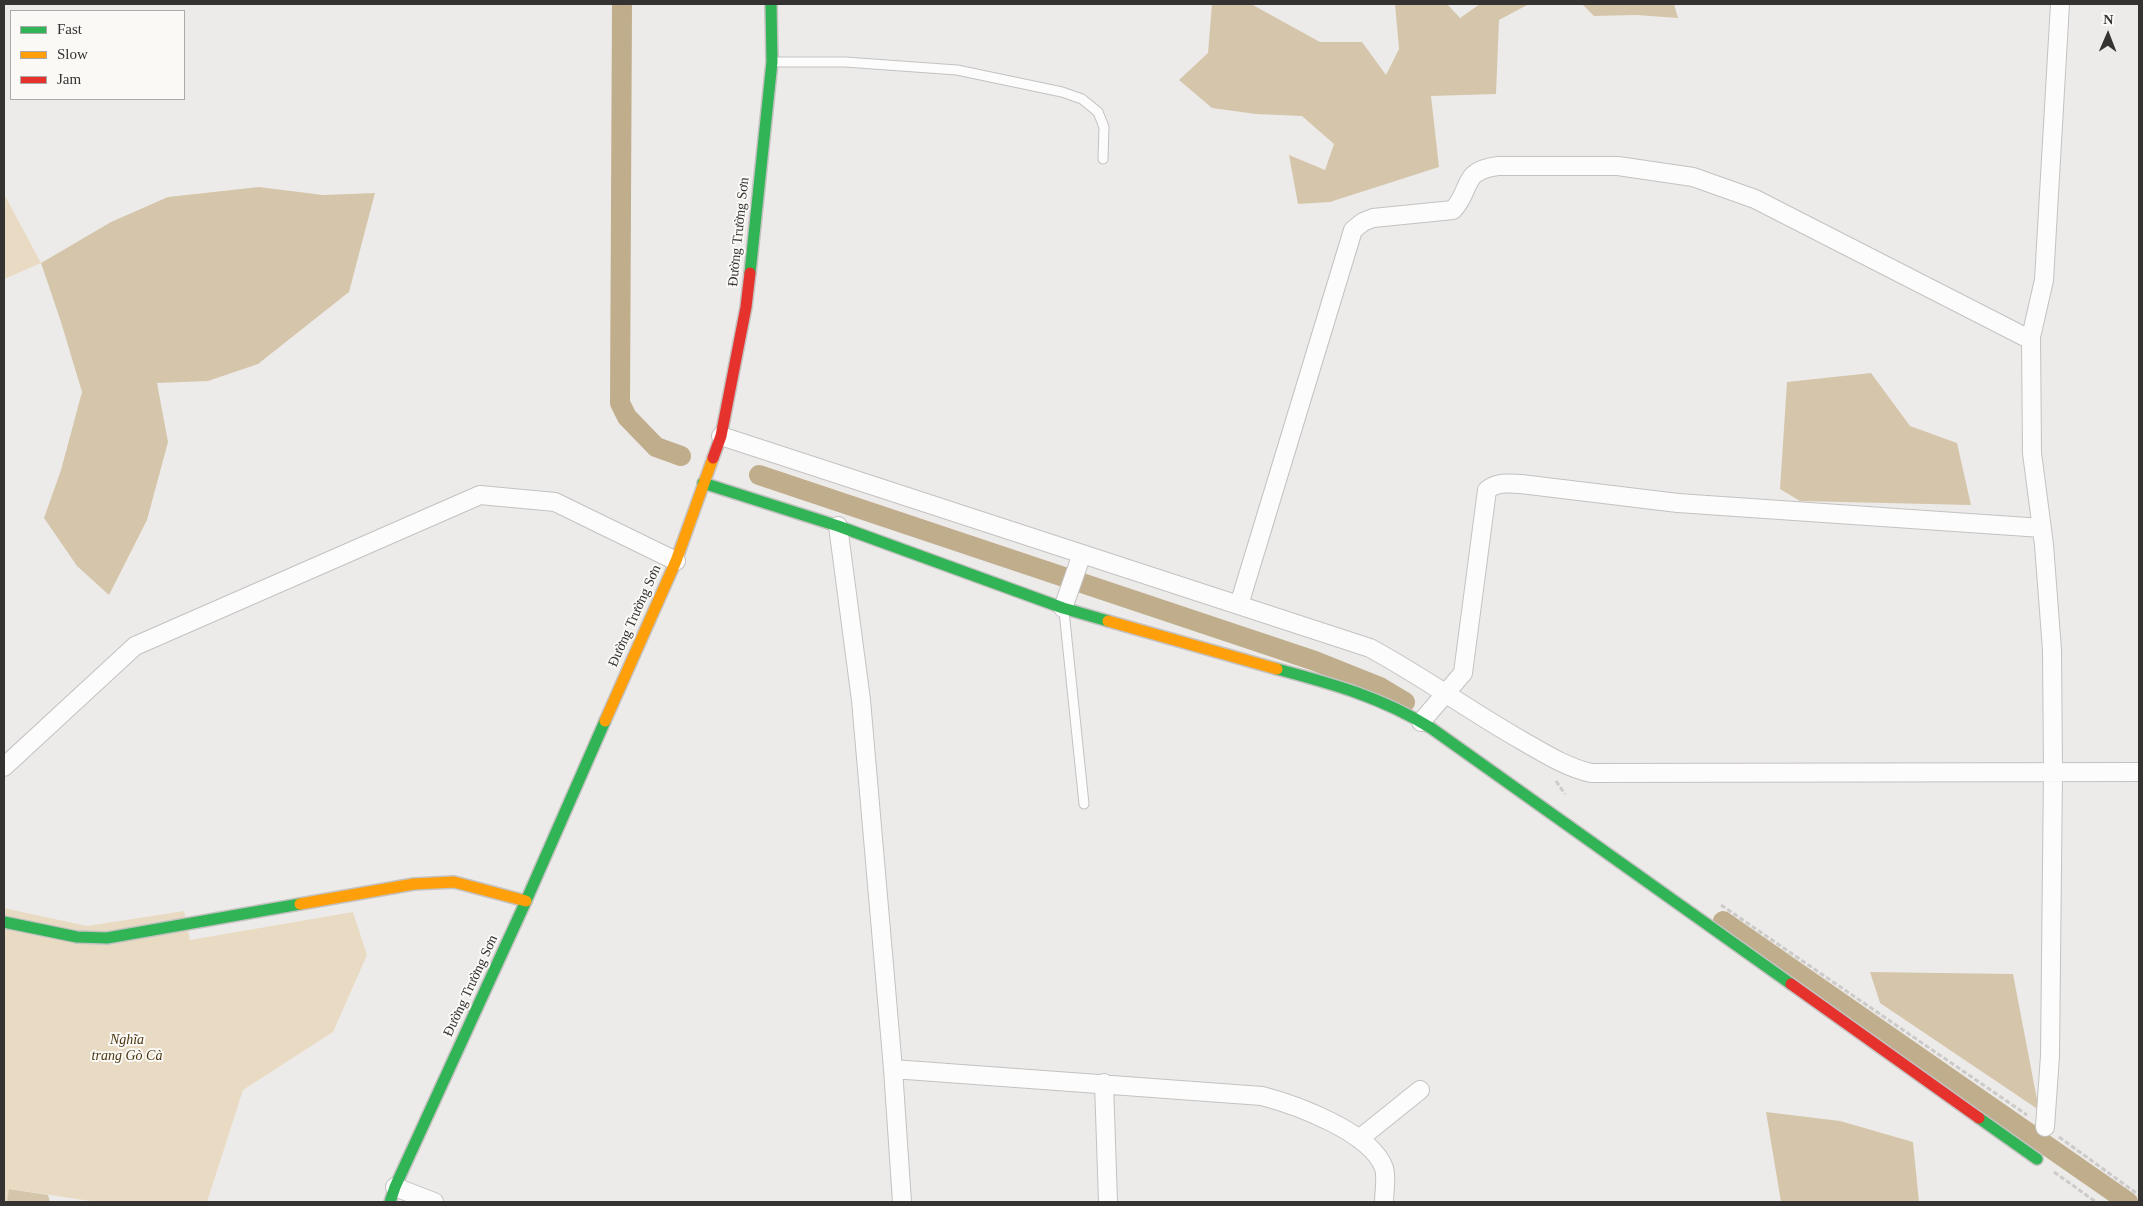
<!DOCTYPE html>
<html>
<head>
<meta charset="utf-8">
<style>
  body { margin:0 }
  #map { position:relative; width:2143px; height:1206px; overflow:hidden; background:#edebe9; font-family:Georgia,serif }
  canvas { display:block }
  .frame { position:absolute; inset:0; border:5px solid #343332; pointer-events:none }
  .legend { position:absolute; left:10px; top:10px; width:175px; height:90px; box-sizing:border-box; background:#fbf9f6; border:1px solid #abaaa8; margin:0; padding:6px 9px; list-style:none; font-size:15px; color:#343332 }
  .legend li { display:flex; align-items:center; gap:10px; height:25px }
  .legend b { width:25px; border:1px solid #abaaa8 }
  .north { position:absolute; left:2083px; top:10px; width:50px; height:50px; -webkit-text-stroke:4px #fbf9f6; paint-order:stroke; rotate:1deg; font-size:14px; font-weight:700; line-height:20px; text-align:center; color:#343332 }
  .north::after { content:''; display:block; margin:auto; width:18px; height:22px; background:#343332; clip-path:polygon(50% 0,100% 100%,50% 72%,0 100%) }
</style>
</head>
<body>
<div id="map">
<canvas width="2143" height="1206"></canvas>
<div class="frame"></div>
<ul class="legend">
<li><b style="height:6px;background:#30b455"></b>Fast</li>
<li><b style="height:6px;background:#ff9f0a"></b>Slow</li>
<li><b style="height:6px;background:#e5322d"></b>Jam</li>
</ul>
<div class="north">N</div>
</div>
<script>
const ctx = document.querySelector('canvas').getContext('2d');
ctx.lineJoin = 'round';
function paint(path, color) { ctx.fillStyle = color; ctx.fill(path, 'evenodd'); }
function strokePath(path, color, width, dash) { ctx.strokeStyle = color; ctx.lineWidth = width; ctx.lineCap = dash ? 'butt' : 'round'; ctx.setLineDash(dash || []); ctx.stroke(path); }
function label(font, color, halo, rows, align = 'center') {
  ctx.font = font + ' Georgia,serif'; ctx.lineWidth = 4; ctx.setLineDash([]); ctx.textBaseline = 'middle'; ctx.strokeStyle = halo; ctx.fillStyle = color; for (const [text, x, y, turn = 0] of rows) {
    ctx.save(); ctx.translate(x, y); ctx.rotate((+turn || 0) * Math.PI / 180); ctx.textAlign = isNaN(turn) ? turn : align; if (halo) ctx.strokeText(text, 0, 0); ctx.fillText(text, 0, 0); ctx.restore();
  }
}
paint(new Path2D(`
  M 4,194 L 41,263 L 4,279 Z
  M 4,908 L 87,926 L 184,911 L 190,940 L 353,912 L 367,955 L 333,1032 L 243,1090 L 207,1202 L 97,1202 L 10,1189 L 7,1202 L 4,1202 Z`), '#e9dbc3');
paint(new Path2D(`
  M 1212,4 L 1251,4 L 1320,42 L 1362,42 L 1386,75 L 1399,49 L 1395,4 L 1447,4 L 1460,18 L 1480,4 L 1529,4 L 1499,20 L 1496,94 L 1431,96 L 1439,167 L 1330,202 L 1298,204 L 1289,155 L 1325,170 L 1334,144 L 1302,116 L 1256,114 L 1212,108 L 1179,80 L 1208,53 Z
  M 1582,4 L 1674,4 L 1678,18 L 1636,15 L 1594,16 Z
  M 259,187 L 323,195 L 375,193 L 349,292 L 258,364 L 208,381 L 157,383 L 168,442 L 147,520 L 109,595 L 77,566 L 44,518 L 61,470 L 82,392 L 61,322 L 41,263 L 111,222 L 168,197 Z
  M 1871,373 L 1910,426 L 1957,443 L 1971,505 L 1800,501 L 1780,489 L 1787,382 Z
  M 1870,972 L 2013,974 L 2039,1110 L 1880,1003 Z
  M 1766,1112 L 1840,1121 L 1913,1142 L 1919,1202 L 1781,1202 Z
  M 9,1189 L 48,1195 L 50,1202 L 7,1202 Z`), '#d5c6ab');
strokePath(new Path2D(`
  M 622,4 L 620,403 L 627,417 L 656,447 L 681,456
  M 759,475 L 1315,661 L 1380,687 L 1405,702
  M 1723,921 L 2128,1202`), '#bfad8c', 20);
const lane = new Path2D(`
  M 775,62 L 845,62 L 957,70 L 1062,92 L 1082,99 L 1098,112 L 1104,127 L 1103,159
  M 1064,611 L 1084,804`);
const street = new Path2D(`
  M 721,436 L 1370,648 C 1422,676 1470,711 1521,740 C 1544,753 1565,767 1591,773 L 2139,772
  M 838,526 L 861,700 L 893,1069 L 902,1202
  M 1239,605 L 1353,230 L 1363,222 L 1373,218 L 1453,210 C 1473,188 1460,171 1498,166 L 1618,166 L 1693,177 L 1755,199 L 2031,340
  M 1063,608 L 1082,554
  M 1421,722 L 1463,673 L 1487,490 C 1497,482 1509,483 1521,484 L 1678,503 L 2042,528
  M 4,767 L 135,646 L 480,495 L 555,502 L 676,561
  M 893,1069 L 1262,1096 C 1296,1105 1371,1132 1384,1168 C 1387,1178 1384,1192 1384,1202
  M 1104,1083 L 1108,1202
  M 2045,1127 L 2050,1056 L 2053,771 L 2052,650 L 2044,545 L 2032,453 L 2031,337 L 2044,280 L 2060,4
  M 1359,1139 L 1420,1090
  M 395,1187 L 434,1202`);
const fast = new Path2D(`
  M 750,273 L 772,62 L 771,4
  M 703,483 L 838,526 L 1063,608 L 1108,621
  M 1277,669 C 1333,684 1381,697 1431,728 L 1791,984
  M 4,922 L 77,937 L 107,938 L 300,904
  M 1979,1118 L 2037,1159
  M 390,1202 L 395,1187 L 526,901 L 605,721`);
const slow = new Path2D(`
  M 1108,621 L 1277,669
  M 605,721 L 676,561 L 713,458
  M 300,904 L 414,884 L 454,882 L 526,901`);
const jam = new Path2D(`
  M 713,458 L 721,436 L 746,307 L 750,273
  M 1791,984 L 1979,1118`);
strokePath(lane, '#c4c2c1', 11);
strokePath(street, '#c4c2c1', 20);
strokePath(fast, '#c4c2c1', 14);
strokePath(slow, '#c4c2c1', 14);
strokePath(jam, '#c4c2c1', 14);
strokePath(new Path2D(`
  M 1556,781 L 1565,794
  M 1721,905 L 2027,1115
  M 2059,1137 L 2139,1195
  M 2054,1172 L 2096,1202`), '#cccbca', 3, [5, 2.5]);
strokePath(lane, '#fcfcfc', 9);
strokePath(street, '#fcfcfc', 18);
strokePath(fast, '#30b455', 11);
strokePath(slow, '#ff9f0a', 11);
strokePath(jam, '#e5322d', 11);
label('14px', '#343332', '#fbf9f6', [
  ["Đường Trường Sơn",739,232,-84],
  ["Đường Trường Sơn",635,616,-66],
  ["Đường Trường Sơn",471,986,-65]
]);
label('italic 14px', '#4a3610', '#fbf9f6', [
  ["Nghĩa",127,1040],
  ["trang Gò Cà",127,1056]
]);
</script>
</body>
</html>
